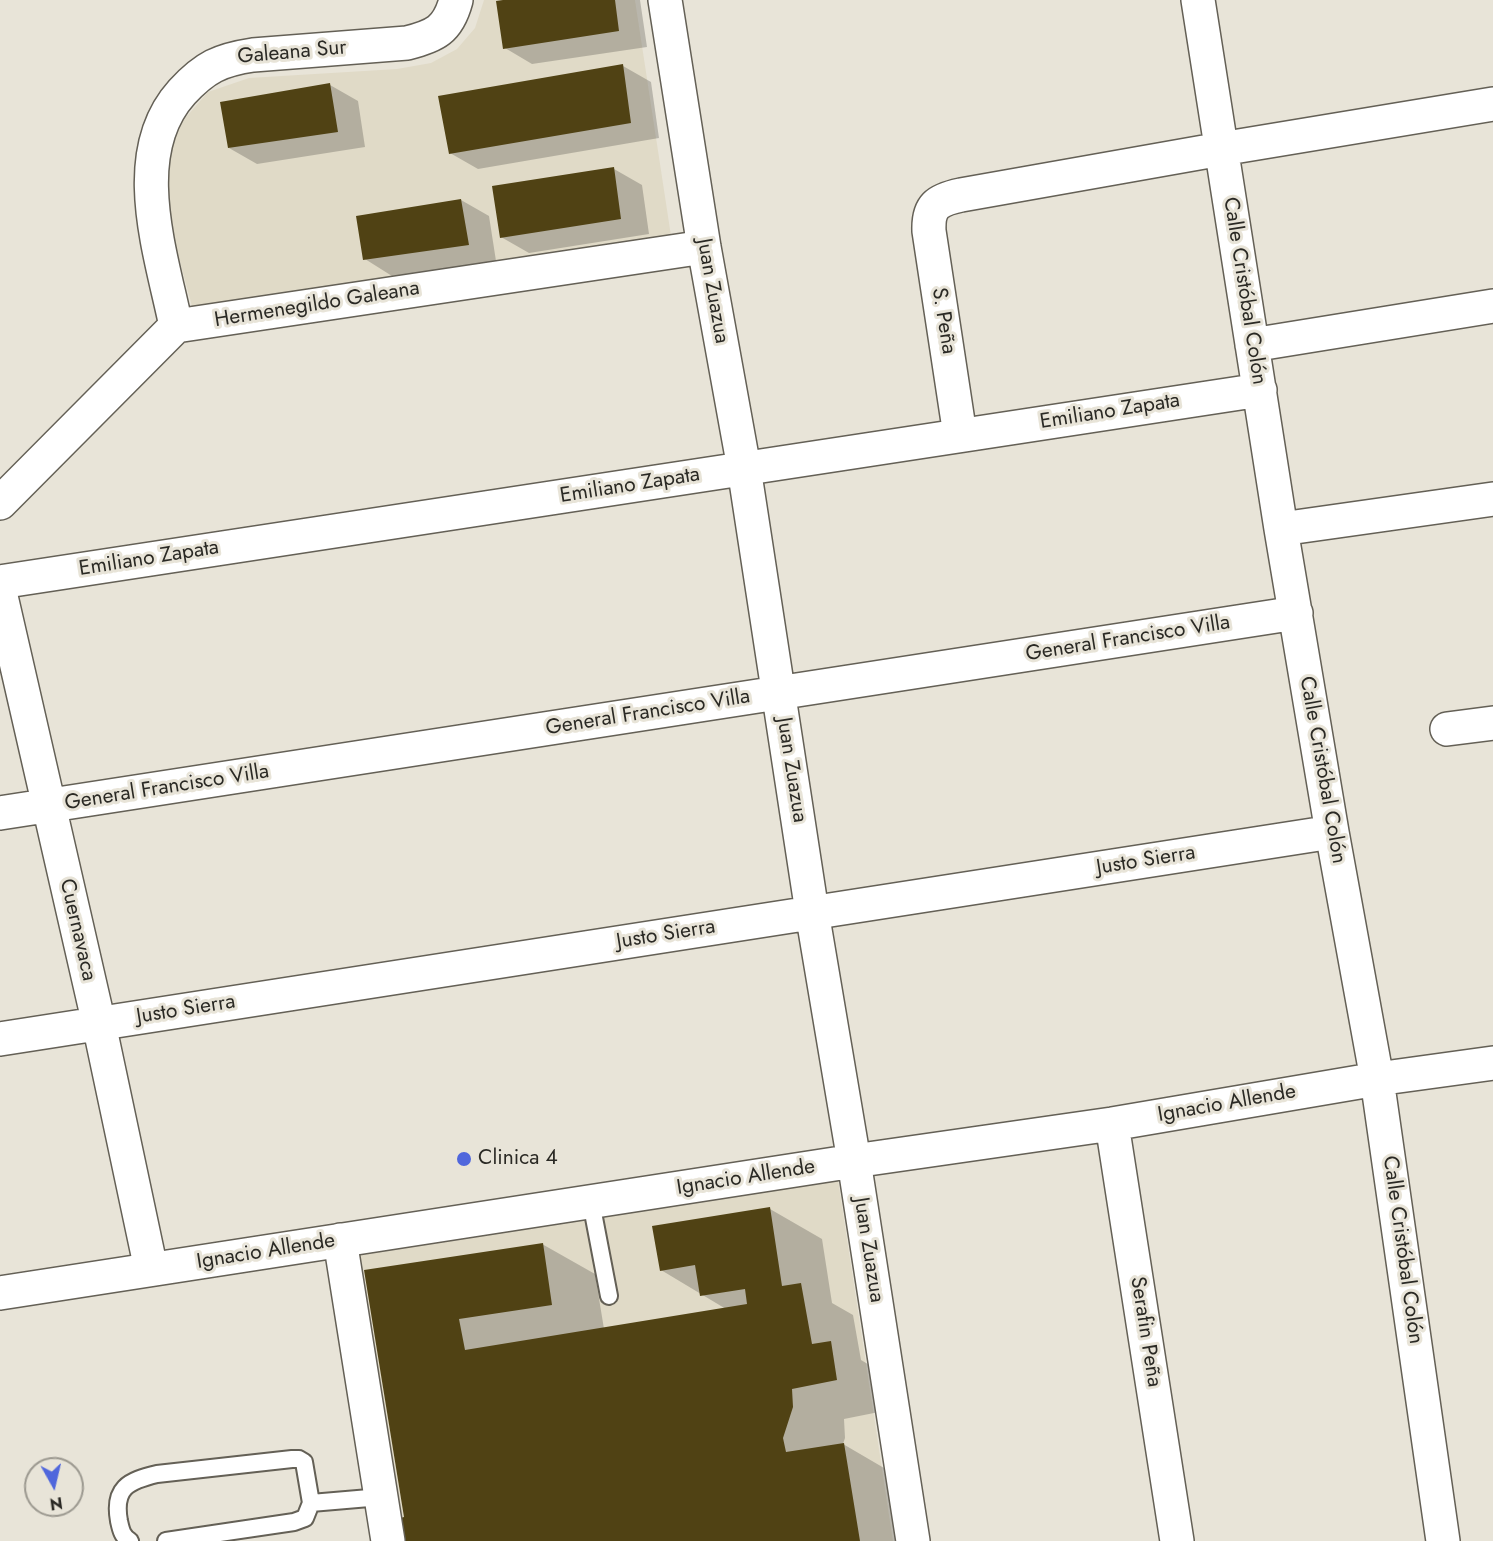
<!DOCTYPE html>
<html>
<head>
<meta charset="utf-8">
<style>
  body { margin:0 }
  #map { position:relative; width:1493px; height:1541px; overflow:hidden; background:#e8e4d8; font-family:Jost,sans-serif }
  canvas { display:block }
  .north { position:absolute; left:24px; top:1457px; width:60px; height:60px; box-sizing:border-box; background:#e8e4d8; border:2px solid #9c9990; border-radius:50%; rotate:172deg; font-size:16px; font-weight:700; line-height:24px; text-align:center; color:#2a2924 }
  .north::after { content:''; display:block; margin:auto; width:21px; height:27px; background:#5067dc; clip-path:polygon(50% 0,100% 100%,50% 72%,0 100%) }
</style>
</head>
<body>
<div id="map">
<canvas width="1493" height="1541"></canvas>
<div class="north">N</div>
</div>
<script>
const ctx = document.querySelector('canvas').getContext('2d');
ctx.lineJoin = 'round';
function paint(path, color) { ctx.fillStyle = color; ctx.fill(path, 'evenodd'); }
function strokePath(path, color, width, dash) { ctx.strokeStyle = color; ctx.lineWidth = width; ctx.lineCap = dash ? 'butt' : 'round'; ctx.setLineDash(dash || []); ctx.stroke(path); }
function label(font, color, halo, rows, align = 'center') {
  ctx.font = font + ' Jost,sans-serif'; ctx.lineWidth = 6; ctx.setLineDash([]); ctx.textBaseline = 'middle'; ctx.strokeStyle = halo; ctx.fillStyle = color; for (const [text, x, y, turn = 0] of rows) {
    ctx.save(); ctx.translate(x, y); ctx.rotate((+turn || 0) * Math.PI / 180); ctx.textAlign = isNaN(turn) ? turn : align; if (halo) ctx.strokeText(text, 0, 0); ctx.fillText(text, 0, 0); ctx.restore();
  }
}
paint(new Path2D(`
  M 484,0 L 635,0 L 671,236 L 193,310 L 163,199 L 173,132 L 208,92 L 249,78 L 397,69 L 431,63 L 457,49 L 475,28 Z
  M 838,1180 L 893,1541 L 402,1541 L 354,1256 Z`), '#e0dac7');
paint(new Path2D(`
  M 512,0 L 640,0 L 647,47 L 532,64 L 505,48 Z
  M 623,66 L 651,82 L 659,138 L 478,169 L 450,153 Z
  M 330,85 L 358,101 L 365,147 L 257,164 L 229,148 Z
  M 614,169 L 642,185 L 649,234 L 529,253 L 501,237 Z
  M 461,200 L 489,216 L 496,261 L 392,276 L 365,259 Z
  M 770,1209 L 822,1239 L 832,1303 L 853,1315 L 861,1360 L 883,1373 L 889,1410 L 844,1419 L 845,1438 L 843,1444 L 896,1475 L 907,1541 L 403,1541 L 406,1518 L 366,1271 L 542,1244 L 595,1274 L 604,1329 L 726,1309 L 661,1270 Z`), '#0003');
paint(new Path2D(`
  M 503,0 L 615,0 L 619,31 L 503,49 L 496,1 Z
  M 623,64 L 631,123 L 449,154 L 438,96 Z
  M 330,83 L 338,132 L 228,148 L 220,102 Z
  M 614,167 L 621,219 L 500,238 L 492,186 Z
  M 461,199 L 469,245 L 363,260 L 356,216 Z
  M 770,1207 L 782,1286 L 801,1283 L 812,1344 L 831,1341 L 837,1380 L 792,1389 L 793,1407 L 783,1438 L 786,1452 L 844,1443 L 860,1541 L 401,1541 L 397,1519 L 404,1517 L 364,1270 L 543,1243 L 552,1305 L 459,1319 L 465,1350 L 747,1304 L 745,1289 L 700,1296 L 695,1265 L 660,1271 L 652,1226 Z`), '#504214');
const lane = new Path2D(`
  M 591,1202 L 609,1296
  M 311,1503 L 381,1497
  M 130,1541 C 122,1536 121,1530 119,1521 C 113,1488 128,1481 157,1474 L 292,1459 L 299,1459 L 304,1462 L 311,1503 L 305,1518 L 294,1522 L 166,1541`);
const street = new Path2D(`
  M 665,0 L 704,247 L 744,468 L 812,912 L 854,1161 L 913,1541
  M 1198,0 L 1281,529 L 1332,832 L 1377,1079 L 1443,1541
  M 176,326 C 161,253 126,154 182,92 C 205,67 220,60 253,55 L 407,43 C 435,36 448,30 456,0
  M 1252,345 L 1493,306
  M 960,435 L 929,231 C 928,206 937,200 961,195 L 1221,149 L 1493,104
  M 0,503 L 176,326 L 704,247
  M 1281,529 L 1493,499
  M 0,582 L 1260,390
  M 0,592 L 99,1024 L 151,1269
  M 1447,729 L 1493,723
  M 0,813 L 1296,613
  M 0,1039 L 1332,832
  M 1112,1124 L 1177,1541
  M 340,1240 L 388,1541
  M 0,1293 L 854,1161 L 1112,1124 L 1377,1079 L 1493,1063`);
strokePath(lane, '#646056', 20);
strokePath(street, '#646056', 36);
strokePath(lane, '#fff', 16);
strokePath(street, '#fff', 33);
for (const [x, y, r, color] of [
  [464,1159,8,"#5067dc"]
]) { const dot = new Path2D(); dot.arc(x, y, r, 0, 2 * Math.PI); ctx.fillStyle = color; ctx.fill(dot); strokePath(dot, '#e8e4d8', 2); }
label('21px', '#2a2924', '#e8e4d8', [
  ["Galeana Sur",292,53,-5],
  ["Juan Zuazua",712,291,80],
  ["Calle Cristóbal Colón",1244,291,81],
  ["Hermenegildo Galeana",317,305,-9],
  ["S. Peña",943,321,81],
  ["Emiliano Zapata",1110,412,-9],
  ["Emiliano Zapata",630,486,-9],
  ["Emiliano Zapata",149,559,-9],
  ["General Francisco Villa",1128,639,-9],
  ["General Francisco Villa",648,713,-9],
  ["Juan Zuazua",791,770,81],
  ["Calle Cristóbal Colón",1322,770,80],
  ["General Francisco Villa",167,788,-9],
  ["Justo Sierra",1146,861,-9],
  ["Cuernavaca",77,930,77],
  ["Justo Sierra",666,935,-9],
  ["Justo Sierra",186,1010,-9],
  ["Ignacio Allende",1227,1104,-10],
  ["Ignacio Allende",746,1178,-9],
  ["Juan Zuazua",868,1250,81],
  ["Calle Cristóbal Colón",1402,1250,82],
  ["Ignacio Allende",266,1252,-9],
  ["Serafin Peña",1145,1332,81]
]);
label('21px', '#2a2924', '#e8e4d8', [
  ["Clinica 4",478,1159]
], 'left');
</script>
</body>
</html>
